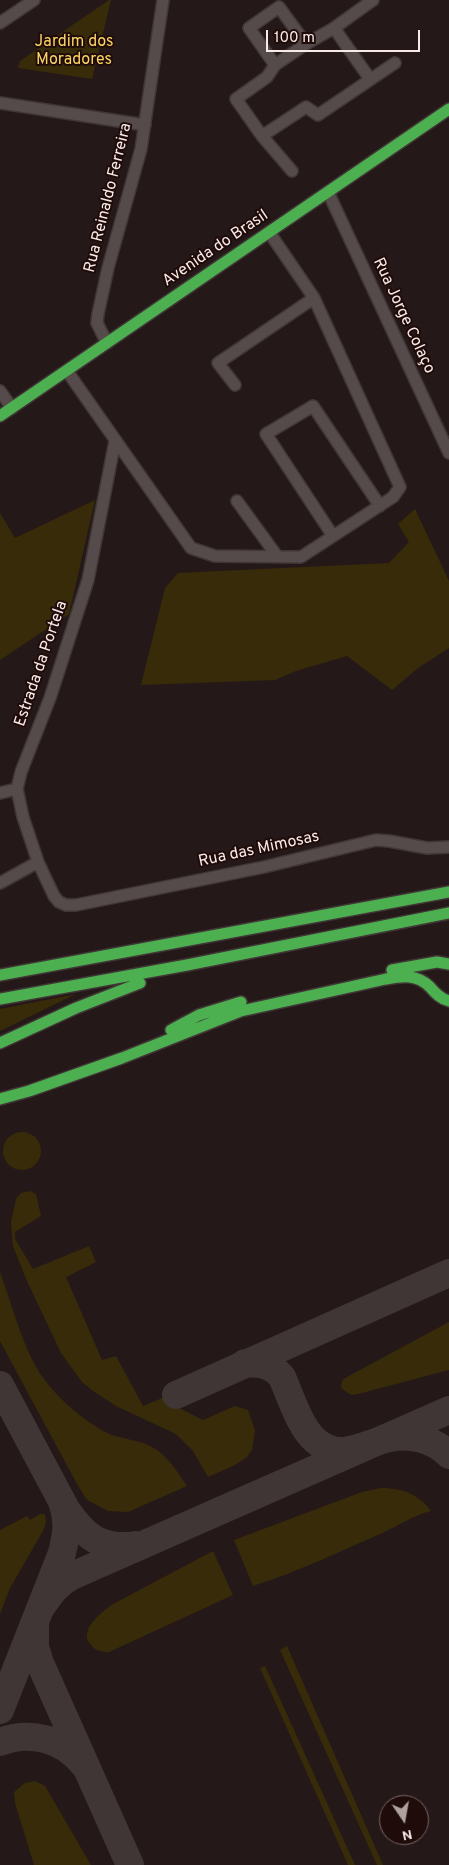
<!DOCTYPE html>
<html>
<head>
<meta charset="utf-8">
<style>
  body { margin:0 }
  #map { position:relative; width:449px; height:1865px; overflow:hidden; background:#241918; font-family:Overpass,sans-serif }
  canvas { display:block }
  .north { position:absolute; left:379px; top:1795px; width:50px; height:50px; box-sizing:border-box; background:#1f0c0a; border:1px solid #766563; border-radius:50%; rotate:168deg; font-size:14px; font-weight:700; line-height:20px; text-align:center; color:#f9eae8 }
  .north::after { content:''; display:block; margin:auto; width:18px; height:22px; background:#aea19f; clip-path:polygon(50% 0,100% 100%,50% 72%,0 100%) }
  .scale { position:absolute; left:266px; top:30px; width:154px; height:22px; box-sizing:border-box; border:2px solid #f9eae8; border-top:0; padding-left:6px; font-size:15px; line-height:18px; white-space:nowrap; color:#f9eae8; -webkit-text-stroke:4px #1f0c0a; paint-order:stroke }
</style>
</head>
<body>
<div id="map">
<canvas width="449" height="1865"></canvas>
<div class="north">N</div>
<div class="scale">100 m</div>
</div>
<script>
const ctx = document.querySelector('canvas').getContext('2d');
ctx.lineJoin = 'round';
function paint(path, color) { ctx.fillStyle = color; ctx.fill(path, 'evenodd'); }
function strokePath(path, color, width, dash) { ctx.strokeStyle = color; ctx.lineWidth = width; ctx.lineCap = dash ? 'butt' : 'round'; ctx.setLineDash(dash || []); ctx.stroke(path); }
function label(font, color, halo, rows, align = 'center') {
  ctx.font = font + ' Overpass,sans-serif'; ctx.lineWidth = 4; ctx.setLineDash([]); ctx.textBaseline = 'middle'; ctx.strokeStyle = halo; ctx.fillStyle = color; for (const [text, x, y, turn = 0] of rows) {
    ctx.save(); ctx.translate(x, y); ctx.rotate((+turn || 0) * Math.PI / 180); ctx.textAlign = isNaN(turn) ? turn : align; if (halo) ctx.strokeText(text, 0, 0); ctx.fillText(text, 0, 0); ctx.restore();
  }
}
paint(new Path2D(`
  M 109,0 L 111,0 L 92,79 L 18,68 L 20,61 Z
  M 95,500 L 69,614 L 0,660 L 0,513 L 15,538 Z
  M 415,509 L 449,581 L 449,648 L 418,668 L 392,690 L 347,656 L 296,671 L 275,680 L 141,685 L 165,588 L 178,573 L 389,563 L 409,542 L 398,524 Z
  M 76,994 L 0,1031 L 0,1009 Z
  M3 1151a19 19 0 1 1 38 0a19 19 0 1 1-38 0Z
  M 30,1191 L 36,1194 L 41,1216 L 15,1232 L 15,1239 L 33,1269 L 89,1246 L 96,1262 L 66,1277 L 102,1360 L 116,1356 L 143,1406 L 172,1394 L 179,1408 L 203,1420 L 235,1406 L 248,1410 L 255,1430 L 252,1450 L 246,1458 L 235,1465 L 208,1477 L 193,1451 L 176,1434 L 116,1406 L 93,1391 L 82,1382 L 61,1353 L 26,1279 L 13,1246 L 11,1222 L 16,1199 L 21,1193 Z
  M 0,1272 C 11,1302 22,1344 39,1372 C 55,1396 81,1419 107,1433 C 120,1439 135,1439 148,1445 C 165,1452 177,1471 187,1486 L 128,1512 L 108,1511 L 87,1500 L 77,1484 L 0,1341 Z
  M 449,1322 L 449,1370 L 358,1394 L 351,1395 L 341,1388 L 342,1381 L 345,1378 Z
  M 381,1488 C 401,1488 419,1494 431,1511 C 414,1515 398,1526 382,1533 C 339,1552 297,1572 253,1586 L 234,1540 L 362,1492 Z
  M 40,1514 L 45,1514 L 46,1522 L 43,1531 L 10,1588 L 0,1614 L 0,1530 L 27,1516 L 30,1520 Z
  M 213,1551 L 233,1595 L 109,1652 C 101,1652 96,1651 91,1645 C 77,1630 102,1612 113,1604 Z
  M 287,1646 L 383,1865 L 377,1865 L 280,1650 Z
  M 265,1666 L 275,1688 L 355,1865 L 348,1865 L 260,1668 Z
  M 35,1781 L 45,1786 L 91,1865 L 34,1865 L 15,1803 L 14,1792 L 25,1783 Z`), '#382b09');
strokePath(new Path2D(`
  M 245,1363 C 261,1364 271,1364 282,1377 C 290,1395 300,1428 316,1441 C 339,1461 361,1446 385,1439 C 407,1433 433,1438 449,1455
  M 0,1385 L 66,1509 C 85,1537 101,1550 136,1545
  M 176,1395 L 449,1273
  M 42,1606 C 50,1594 58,1583 72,1576 L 449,1410
  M 35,1623 L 35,1647 L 40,1663 L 130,1865
  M 0,1710 L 62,1553 C 66,1536 69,1522 63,1505
  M 0,1742 C 30,1730 64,1739 84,1765`), '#403636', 28);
const street = new Path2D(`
  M 0,23 L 34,0
  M 334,28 L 370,79
  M 306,44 L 279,7 L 249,28 L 275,65 L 306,44 L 334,28 L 373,0
  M 275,65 L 267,77 L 236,99 L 262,136 L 292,171
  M 0,103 L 145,125
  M 262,136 L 306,107 L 318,115 L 395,63
  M 328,192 L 449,453
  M 107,343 L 97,323 L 98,314 L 108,268 L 141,149 L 163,0
  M 67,371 L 191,548 L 215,556 L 301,557 L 393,497 L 400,487 L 314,298 L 269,232
  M 235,385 L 218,363 L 314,298
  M 0,391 L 12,408
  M 115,441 L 88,580 L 50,698 L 21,772 L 17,789 L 23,817 L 38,862 L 54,896 L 59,902 L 66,905 L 76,905 L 264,867 L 376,840 L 389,841 L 427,848 L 449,847
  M 237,501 L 277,556
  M 333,536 L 266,434 L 313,406 L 380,506
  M 0,793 L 17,789
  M 0,883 L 38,862`);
const fast = new Path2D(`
  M 0,416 L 449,109
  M 392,970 L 437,962 L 449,964
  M 0,975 L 449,892
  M 0,999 L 187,965 L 449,913
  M 171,1030 L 199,1015 L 241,1002
  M 0,1043 L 76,1008 L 140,983
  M 0,1099 L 29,1091 L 122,1058 L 241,1011 L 386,979 C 403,976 417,974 430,987 C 436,994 441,999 449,1001`);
strokePath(street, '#403636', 14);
strokePath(fast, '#403636', 14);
strokePath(street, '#544b4a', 11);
strokePath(fast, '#4caf50', 11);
label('16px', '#fcd464', '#1f0c0a', [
  ["Jardim dos",74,43],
  ["Moradores",74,61]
]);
label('16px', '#f9eae8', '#1f0c0a', [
  ["Rua Reinaldo Ferreira",109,198,-76],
  ["Avenida do Brasil",216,249,-34],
  ["Rua Jorge Colaço",403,316,65],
  ["Estrada da Portela",42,664,-71],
  ["Rua das Mimosas",259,850,-12]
]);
</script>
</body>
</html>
